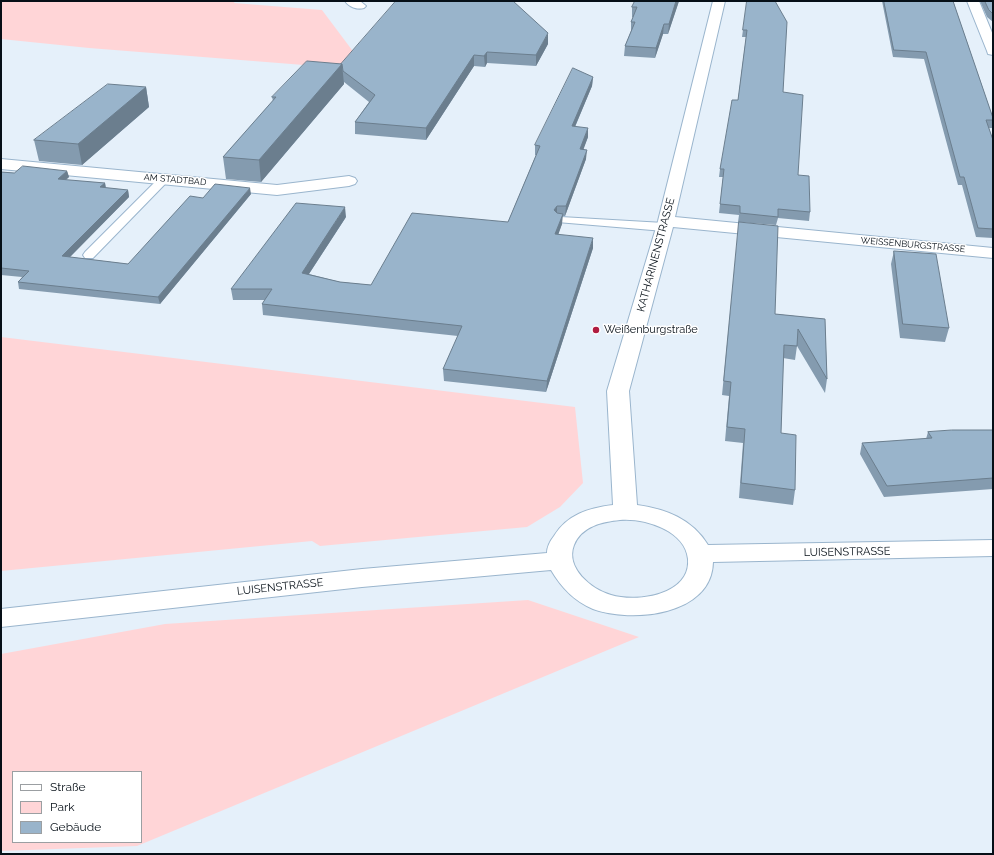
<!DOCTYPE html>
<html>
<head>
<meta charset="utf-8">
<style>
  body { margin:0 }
  #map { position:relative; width:994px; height:855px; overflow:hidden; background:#e5f0fa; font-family:Raleway,sans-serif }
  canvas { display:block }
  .frame { position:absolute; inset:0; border:2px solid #060f17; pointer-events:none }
  .legend { position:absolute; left:12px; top:771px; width:130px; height:72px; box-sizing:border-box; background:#fff; border:1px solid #9b9fa2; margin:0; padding:5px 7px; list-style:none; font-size:12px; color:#060f17 }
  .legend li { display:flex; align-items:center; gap:8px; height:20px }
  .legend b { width:20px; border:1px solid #9b9fa2 }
</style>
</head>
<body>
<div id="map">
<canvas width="994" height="855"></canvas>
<div class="frame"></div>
<ul class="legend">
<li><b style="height:5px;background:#fff"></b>Straße</li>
<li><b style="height:11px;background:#ffd5d7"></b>Park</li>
<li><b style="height:11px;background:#99b4cb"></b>Gebäude</li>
</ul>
</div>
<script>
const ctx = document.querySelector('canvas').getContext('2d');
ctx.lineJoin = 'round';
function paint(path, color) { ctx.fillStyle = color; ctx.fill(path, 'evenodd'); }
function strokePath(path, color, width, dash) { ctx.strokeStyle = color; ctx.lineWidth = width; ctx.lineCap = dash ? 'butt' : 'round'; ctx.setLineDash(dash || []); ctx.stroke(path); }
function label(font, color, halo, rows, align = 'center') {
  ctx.font = font + ' Raleway,sans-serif'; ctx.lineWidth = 3; ctx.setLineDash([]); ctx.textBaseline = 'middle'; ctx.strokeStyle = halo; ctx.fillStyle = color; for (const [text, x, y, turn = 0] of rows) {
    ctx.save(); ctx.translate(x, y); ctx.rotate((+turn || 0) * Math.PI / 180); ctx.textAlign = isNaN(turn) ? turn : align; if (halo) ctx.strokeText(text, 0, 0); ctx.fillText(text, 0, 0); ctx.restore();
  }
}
paint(new Path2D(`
  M 1,1 L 235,1 L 234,3 L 322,10 L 367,70 L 89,48 L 1,39 Z
  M 1,337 L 575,407 L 583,483 L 560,507 L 527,527 L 320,546 L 312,541 L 1,571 Z
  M 528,600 L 639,637 L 137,846 L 1,851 L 1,654 L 165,624 ZM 13,772 L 141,772 L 141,842 L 13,842 Z`), '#ffd5d7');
const lane = new Path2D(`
  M 164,176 L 168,177 L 169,179 L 168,181 L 93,258 L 85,258 L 83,255 L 85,252 L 160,177 Z
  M 561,217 L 664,223 L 668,225 L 670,227 L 668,229 L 664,231 L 557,222 L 555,220 L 557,218 Z`);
const street = new Path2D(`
  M 345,1 L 360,1 L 366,6 L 364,8 C 357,10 349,7 345,1 Z
  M 713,1 L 725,1 L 675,217 L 993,248 L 993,258 L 673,227 L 629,391 L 637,505 C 666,509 692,519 708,545 L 993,540 L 993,556 L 713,562 C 712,616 631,623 593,609 C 574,601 561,587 551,570 L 362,587 L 1,627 L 1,609 L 362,569 L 547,553 C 547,547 550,541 554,536 C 567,515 588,508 613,505 L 607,391 L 658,221 ZM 620,520 C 644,518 685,530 688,559 C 691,595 637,603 611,595 C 591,589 565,568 574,545 C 582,526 602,522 620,520 Z
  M 967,1 L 979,1 L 993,35 L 993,55 L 988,54 L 987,51 Z
  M 1,159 L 277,185 L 349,176 L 355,178 L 357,181 L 355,184 L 349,186 L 277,195 L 1,169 Z`);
strokePath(lane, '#9ab5cd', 2);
strokePath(street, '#9ab5cd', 2);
paint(lane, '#fff');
paint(street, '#fff');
paint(new Path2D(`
  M 635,1 L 679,1 L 668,34 L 663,34 L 655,58 L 624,56 L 625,46 L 631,31 L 631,22 L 633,17 L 632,17 L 632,7 Z
  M 746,1 L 775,1 L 783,92 L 798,175 L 810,212 L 809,221 L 778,218 L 776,225 L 738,222 L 739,215 L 719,213 L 723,177 L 719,177 L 720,169 L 738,100 L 746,37 L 742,37 L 747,1 Z
  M 882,1 L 953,1 L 993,118 L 993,123 L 992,128 L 989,128 L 993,140 L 993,238 L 976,237 L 962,185 L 958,185 L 924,59 L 893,57 Z
  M 980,1 L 993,1 L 993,22 L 987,17 Z
  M 548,44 L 536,66 L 487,63 L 485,67 L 474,66 L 426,140 L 355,134 L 355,122 L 369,102 L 344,82 L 344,84 L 261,182 L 226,179 L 223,157 L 273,101 L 272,97 L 341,64 Z
  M 593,77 L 592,86 L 575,127 L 588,137 L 583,149 L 586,159 L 565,216 L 562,216 L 562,224 L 558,234 L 593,248 L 546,392 L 444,381 L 443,369 L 458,336 L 263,315 L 262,304 L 265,300 L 233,300 L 231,289 L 346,217 L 309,274 L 340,282 L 371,285 L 508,222 L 536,155 L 535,155 L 535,145 Z
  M 146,87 L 149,107 L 82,165 L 39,161 L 34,140 Z
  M 67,171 L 69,177 L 66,180 L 105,183 L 106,188 L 128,190 L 129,197 L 70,257 L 128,264 L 203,198 L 251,194 L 160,304 L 19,289 L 18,282 L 22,277 L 1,275 L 1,172 L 14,173 Z
  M 739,222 L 775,314 L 825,319 L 827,379 L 825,393 L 797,346 L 795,360 L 783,358 L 781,433 L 795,490 L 793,505 L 739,498 L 743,443 L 725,441 L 729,396 L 722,395 Z
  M 894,251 L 949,328 L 945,342 L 900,338 L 891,264 Z
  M 993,430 L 993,489 L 884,497 L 860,454 L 862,443 L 926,439 L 928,432 Z`), '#849baf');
paint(new Path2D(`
  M 676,1 L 679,1 L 668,34 L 669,24 Z
  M 664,24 L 663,34 L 655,58 L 656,48 Z
  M 548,33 L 548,44 L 536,66 L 536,55 Z
  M 487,52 L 487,63 L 485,67 L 484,56 Z
  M 474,55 L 474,66 L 426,140 L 426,128 Z
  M 342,64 L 344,84 L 261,182 L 259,160 Z
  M 593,77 L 592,86 L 571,136 L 572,126 Z
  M 146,87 L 149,107 L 82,165 L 78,144 Z
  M 588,128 L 588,137 L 580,159 L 580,149 Z
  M 587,150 L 586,159 L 565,216 L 566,206 Z
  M 67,171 L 69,177 L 59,185 L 58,179 Z
  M 105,183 L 106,190 L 100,187 Z
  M 250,188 L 251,194 L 160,304 L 158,297 Z
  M 128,190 L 129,197 L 64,263 L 62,256 Z
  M 557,206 L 557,217 L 554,210 Z
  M 345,207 L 346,217 L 303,283 L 302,273 Z
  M 563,214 L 562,224 L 555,244 L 555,234 Z
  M 593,238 L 593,248 L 546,392 L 547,381 Z`), '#6b7e8e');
const building = new Path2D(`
  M 396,1 L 513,1 L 548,33 L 536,55 L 487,52 L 484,56 L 474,55 L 426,128 L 355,122 L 375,95 L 343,71 L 342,64 L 341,64 Z
  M 635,1 L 676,1 L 669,24 L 664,24 L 656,48 L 625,46 L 635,22 L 631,22 L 637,7 L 632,7 Z
  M 747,1 L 775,1 L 787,22 L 783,92 L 803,95 L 798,175 L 809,176 L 810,212 L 778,209 L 778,217 L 740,213 L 740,206 L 720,204 L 724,169 L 720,169 L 732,100 L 738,100 L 747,30 L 743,30 Z
  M 884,1 L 953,1 L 993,118 L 993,120 L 986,120 L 993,140 L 993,229 L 978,228 L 964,177 L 960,177 L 926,52 L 894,50 Z
  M 985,1 L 993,1 L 993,14 L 989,10 Z
  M 307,61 L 342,64 L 259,160 L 223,157 L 276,97 L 272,97 Z
  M 573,68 L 593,77 L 572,126 L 588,128 L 580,149 L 587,150 L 566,206 L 557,206 L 554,210 L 557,213 L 563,214 L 555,234 L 593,238 L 547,381 L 443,369 L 462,326 L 262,304 L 272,289 L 231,289 L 296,203 L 345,207 L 302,273 L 340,282 L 371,285 L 412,213 L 508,222 L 540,146 L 535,145 Z
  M 108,84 L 146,87 L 78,144 L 34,140 Z
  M 23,166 L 67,171 L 58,179 L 105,183 L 100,187 L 128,190 L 62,256 L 128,264 L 190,196 L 203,198 L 215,184 L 250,188 L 158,297 L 18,282 L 29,271 L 1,268 L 1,172 L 14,173 Z
  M 739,222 L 778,226 L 775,314 L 825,319 L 827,379 L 798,329 L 797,346 L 784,345 L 781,433 L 796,435 L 795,490 L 741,483 L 745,429 L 727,427 L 731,382 L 724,381 Z
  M 894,251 L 936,254 L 949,328 L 903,324 Z
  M 952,430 L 993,430 L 993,478 L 887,486 L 862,443 L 932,438 L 928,432 Z`);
paint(building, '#99b4cb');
strokePath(building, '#6b7e8e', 1);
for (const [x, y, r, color] of [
  [596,330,4,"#b01c3f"]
]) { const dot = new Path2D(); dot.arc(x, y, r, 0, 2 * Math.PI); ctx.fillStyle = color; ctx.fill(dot); strokePath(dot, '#fff', 1.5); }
label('9px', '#060f17', '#fff', [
  ["AM STADTBAD",175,180,5],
  ["WEISSENBURGSTRASSE",913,245,5]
]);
label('11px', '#060f17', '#fff', [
  ["KATHARINENSTRASSE",656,255,-75],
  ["LUISENSTRASSE",847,552,-1],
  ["LUISENSTRASSE",280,587,-6]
]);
label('11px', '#060f17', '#fff', [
  ["Weißenburgstraße",604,330]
], 'left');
</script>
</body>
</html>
